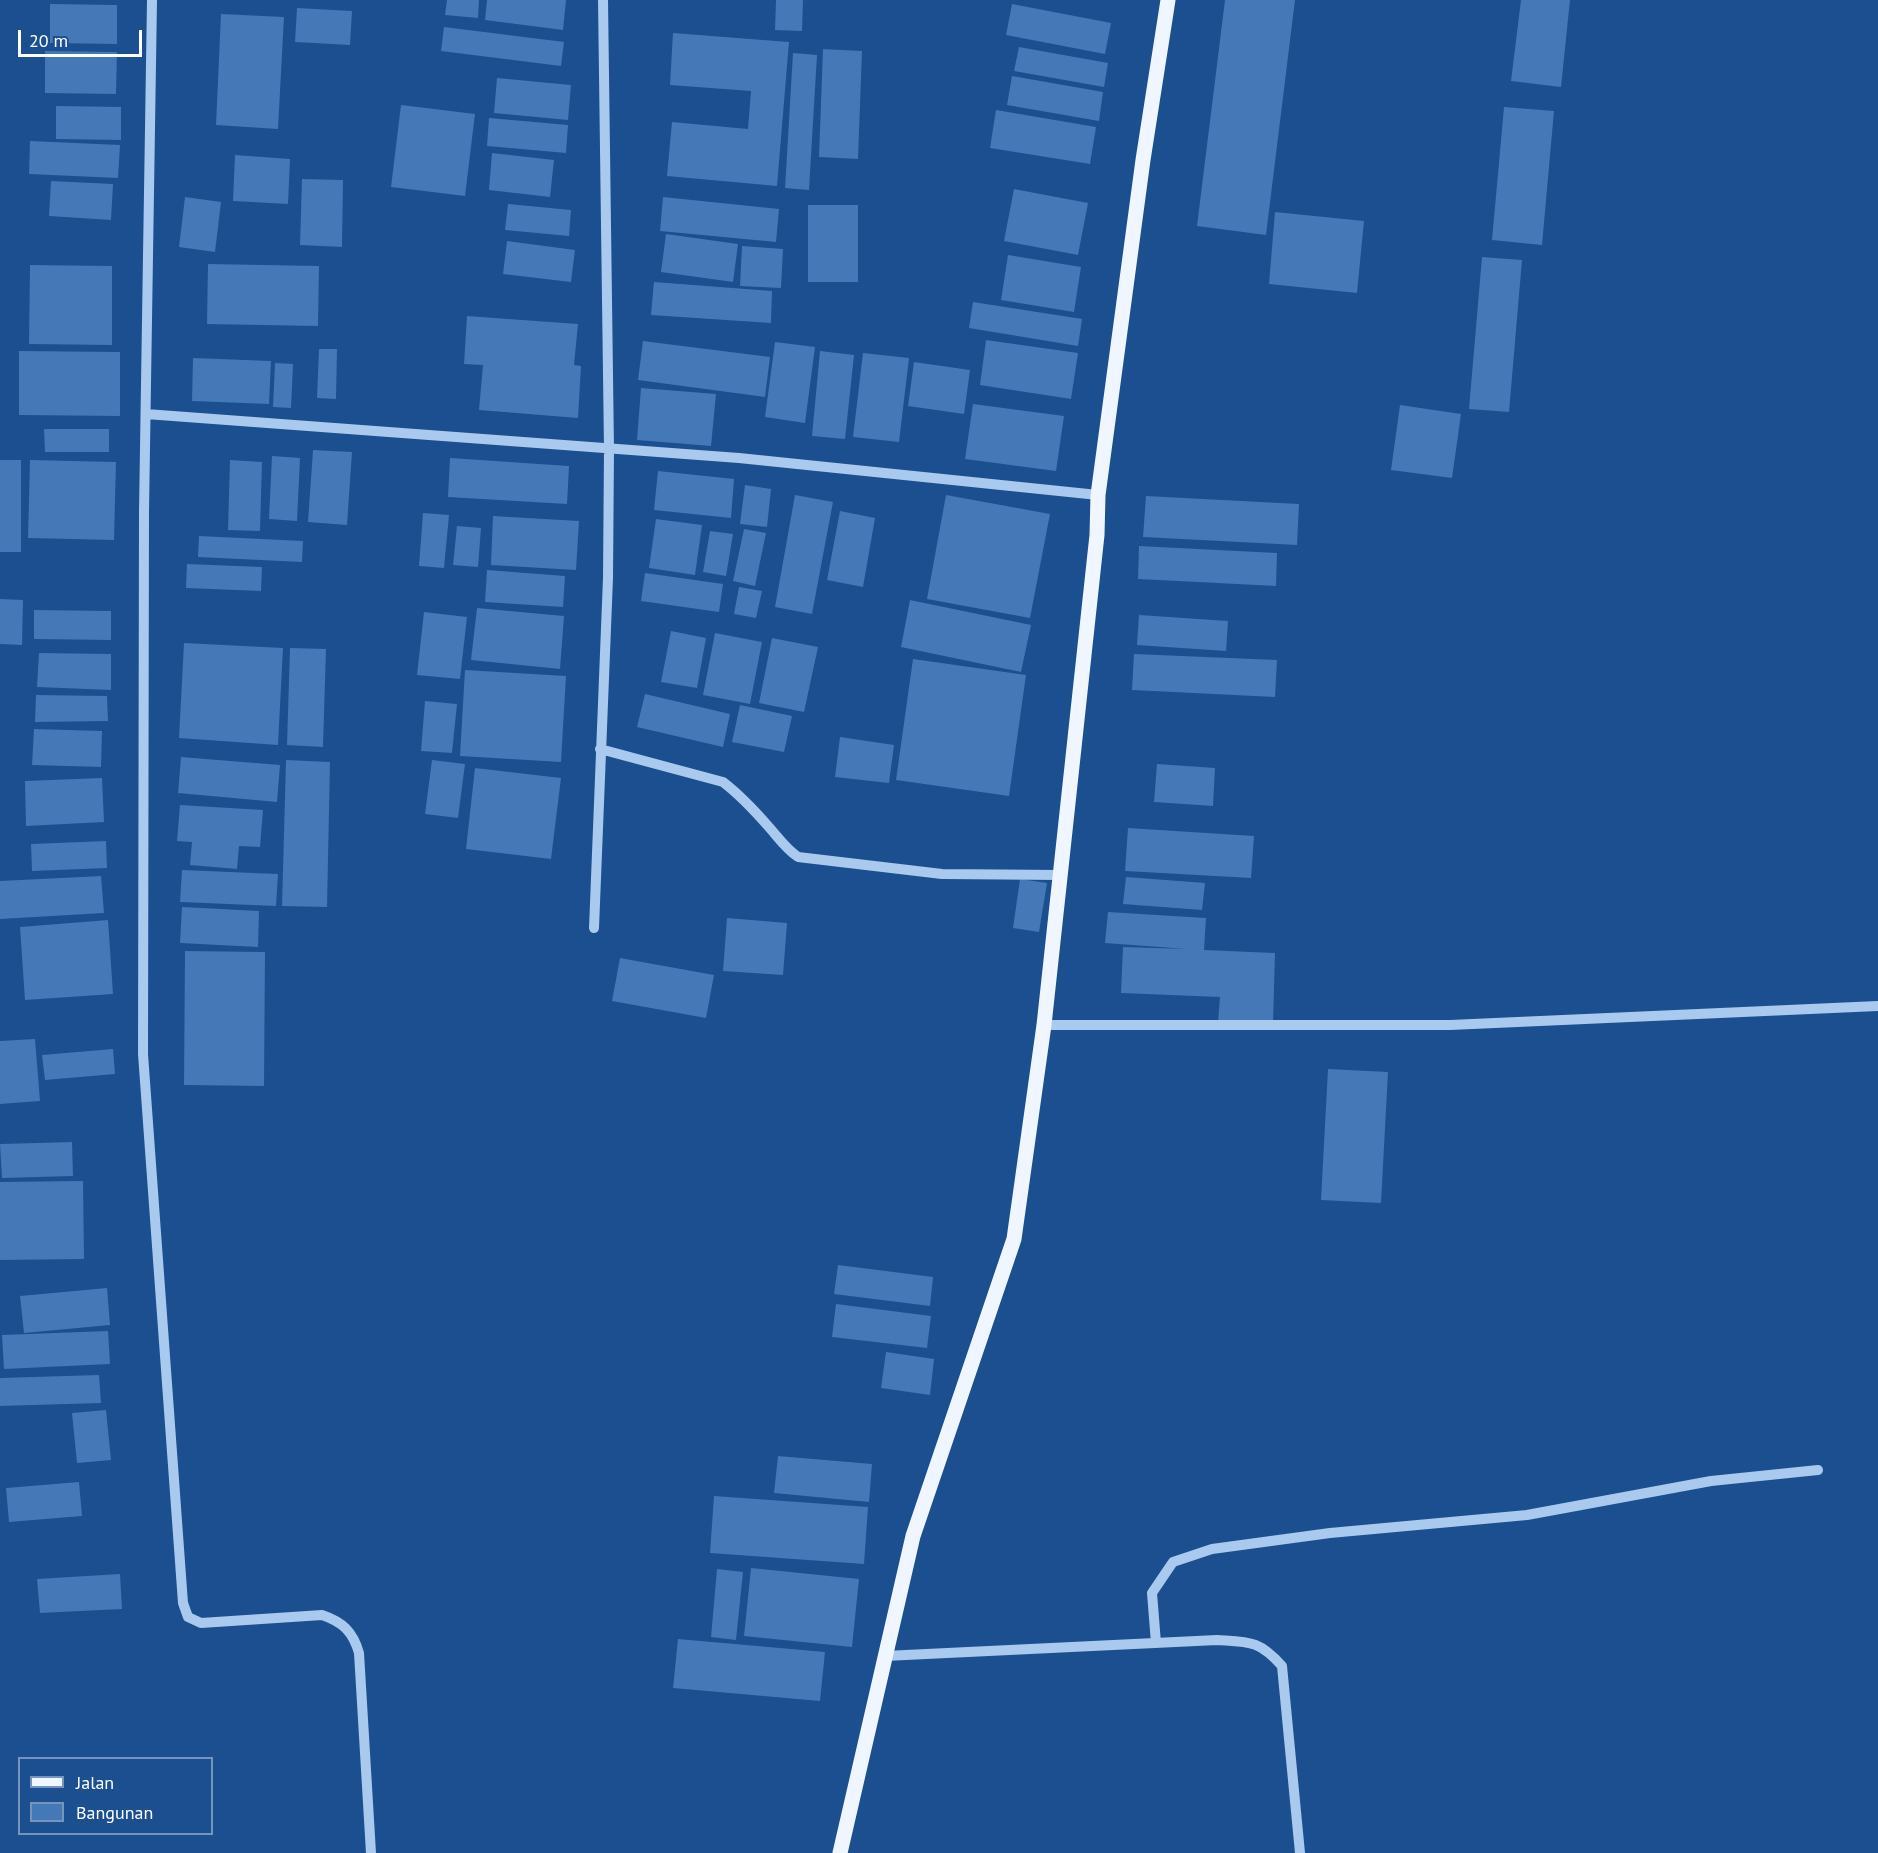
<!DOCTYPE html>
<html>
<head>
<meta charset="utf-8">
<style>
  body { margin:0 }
  #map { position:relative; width:1878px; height:1853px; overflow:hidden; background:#1b4f8f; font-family:"PT Sans",sans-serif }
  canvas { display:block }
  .legend { position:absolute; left:18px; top:1757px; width:195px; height:78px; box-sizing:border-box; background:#1b4f8f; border:2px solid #7695bc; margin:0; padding:8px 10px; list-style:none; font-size:18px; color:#fff }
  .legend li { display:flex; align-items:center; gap:12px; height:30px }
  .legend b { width:30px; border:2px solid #7695bc }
  .scale { position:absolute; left:18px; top:30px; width:124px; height:27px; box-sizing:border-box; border:3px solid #fff; border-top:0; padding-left:8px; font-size:18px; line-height:21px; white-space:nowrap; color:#fff; -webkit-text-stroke:4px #1b4f8f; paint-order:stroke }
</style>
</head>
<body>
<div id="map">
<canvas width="1878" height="1853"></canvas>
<ul class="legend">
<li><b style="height:8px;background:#f0f6ff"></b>Jalan</li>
<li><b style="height:16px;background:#4478b7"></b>Bangunan</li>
</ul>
<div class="scale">20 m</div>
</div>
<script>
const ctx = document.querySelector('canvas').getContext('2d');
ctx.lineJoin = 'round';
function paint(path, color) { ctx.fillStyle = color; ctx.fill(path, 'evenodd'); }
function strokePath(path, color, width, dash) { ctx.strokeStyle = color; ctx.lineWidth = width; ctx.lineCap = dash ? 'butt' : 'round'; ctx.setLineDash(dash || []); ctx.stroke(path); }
paint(new Path2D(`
  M 447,0 L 479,0 L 478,18 L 445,15 Z
  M 487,0 L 566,0 L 563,30 L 485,20 Z
  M 776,0 L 803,0 L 802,31 L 775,30 Z
  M 1225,0 L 1295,0 L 1266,235 L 1197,226 Z
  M 1521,0 L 1570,0 L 1561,87 L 1511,81 Z
  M 50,4 L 117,5 L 117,44 L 50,43 Z
  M 1012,4 L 1111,23 L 1105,54 L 1006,35 Z
  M 297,8 L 352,11 L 350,45 L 295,42 Z
  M 221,14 L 284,17 L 278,129 L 216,125 Z
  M 444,27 L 564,42 L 561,66 L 441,51 Z
  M 673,33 L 789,42 L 777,186 L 667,176 L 672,122 L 748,129 L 751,91 L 670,85 Z
  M 1019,47 L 1108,63 L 1104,87 L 1014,71 Z
  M 823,49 L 862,51 L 858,159 L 819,157 Z
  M 45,51 L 117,52 L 116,94 L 45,93 Z
  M 793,53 L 817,55 L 809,190 L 785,188 Z
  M 1012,76 L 1103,92 L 1099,121 L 1007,105 Z
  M 497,78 L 571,85 L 568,120 L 494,113 Z
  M 401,105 L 475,114 L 465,196 L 391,187 Z
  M 56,106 L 121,107 L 121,140 L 56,139 Z
  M 1504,107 L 1554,111 L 1542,245 L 1492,240 Z
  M 996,110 L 1096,127 L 1090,164 L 990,148 Z
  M 489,118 L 568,125 L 566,153 L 487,146 Z
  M 30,141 L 120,145 L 118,178 L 29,174 Z
  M 492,153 L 554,160 L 550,197 L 489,190 Z
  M 235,155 L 290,159 L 288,204 L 233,201 Z
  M 302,179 L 343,180 L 342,247 L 300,245 Z
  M 51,181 L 113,184 L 111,220 L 49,216 Z
  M 1014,189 L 1088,203 L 1078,255 L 1004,241 Z
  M 185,197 L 221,202 L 215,252 L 179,247 Z
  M 663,197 L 779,209 L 776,242 L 660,231 Z
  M 508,204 L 571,210 L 569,236 L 505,230 Z
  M 808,205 L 858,205 L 858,282 L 808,282 Z
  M 1275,212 L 1364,221 L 1357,293 L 1269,284 Z
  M 666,234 L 738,244 L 733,282 L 661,272 Z
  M 507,241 L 575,250 L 571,282 L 503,274 Z
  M 742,246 L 783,249 L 781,288 L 740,286 Z
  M 1008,255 L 1081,267 L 1074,312 L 1001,300 Z
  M 1482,257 L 1522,260 L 1509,412 L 1469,409 Z
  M 208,264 L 319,266 L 318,326 L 207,324 Z
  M 30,265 L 112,266 L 112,345 L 29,344 Z
  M 654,282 L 772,291 L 771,323 L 651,315 Z
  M 973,302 L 1082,319 L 1078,346 L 969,328 Z
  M 467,316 L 578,324 L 574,365 L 581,366 L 578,418 L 479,410 L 483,365 L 464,364 Z
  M 986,340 L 1078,353 L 1071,399 L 980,385 Z
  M 643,341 L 770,357 L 765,397 L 638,380 Z
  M 775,342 L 815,347 L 805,423 L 765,417 Z
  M 319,349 L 337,349 L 336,399 L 317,398 Z
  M 19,351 L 120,352 L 120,416 L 19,415 Z
  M 820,351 L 854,355 L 845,439 L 812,436 Z
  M 863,353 L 909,358 L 899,442 L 853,437 Z
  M 193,358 L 271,361 L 269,404 L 192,401 Z
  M 914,362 L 970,370 L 964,414 L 908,406 Z
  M 275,363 L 293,364 L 291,408 L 273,407 Z
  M 641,388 L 716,394 L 711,446 L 637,440 Z
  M 973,404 L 1064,416 L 1056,471 L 965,459 Z
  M 1400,405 L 1461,414 L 1452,478 L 1391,470 Z
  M 44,429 L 109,429 L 109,452 L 45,452 Z
  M 313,450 L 352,452 L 347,525 L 308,522 Z
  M 272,456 L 300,458 L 297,521 L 269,519 Z
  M 450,458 L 569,466 L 567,504 L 448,497 Z
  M 0,460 L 21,460 L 21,552 L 0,552 Z
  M 30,460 L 116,462 L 114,540 L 28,538 Z
  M 230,460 L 262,462 L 260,531 L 228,530 Z
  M 658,471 L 734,479 L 731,518 L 654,510 Z
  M 745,485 L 771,489 L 767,527 L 740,524 Z
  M 795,495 L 833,502 L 812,614 L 775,607 Z
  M 946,495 L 1050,514 L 1030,618 L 927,599 Z
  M 1146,496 L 1299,504 L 1297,545 L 1143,537 Z
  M 840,511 L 875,518 L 863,587 L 827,580 Z
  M 423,513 L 449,515 L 444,568 L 419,566 Z
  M 493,516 L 579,521 L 576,570 L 491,565 Z
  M 656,519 L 702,525 L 695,575 L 649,568 Z
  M 457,526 L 481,528 L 478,567 L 453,565 Z
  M 744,529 L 766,533 L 755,586 L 733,581 Z
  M 710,531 L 733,534 L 726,576 L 703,572 Z
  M 199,536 L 303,541 L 302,562 L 198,557 Z
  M 1139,546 L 1277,553 L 1276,586 L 1138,579 Z
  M 187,564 L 262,567 L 261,591 L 186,588 Z
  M 487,570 L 565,576 L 563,607 L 485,602 Z
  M 645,573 L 723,584 L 719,612 L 641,601 Z
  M 739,587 L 762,591 L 756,618 L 734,614 Z
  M 0,599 L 23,600 L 22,645 L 0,644 Z
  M 910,600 L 1031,625 L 1021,672 L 901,647 Z
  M 477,608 L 564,616 L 560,669 L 471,660 Z
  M 34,610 L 111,611 L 111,640 L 34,639 Z
  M 424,612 L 467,617 L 460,679 L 417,675 Z
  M 1139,615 L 1228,621 L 1226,651 L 1137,645 Z
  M 671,631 L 706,638 L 697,688 L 661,682 Z
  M 715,633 L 762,642 L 750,704 L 703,695 Z
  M 772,638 L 818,647 L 804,712 L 759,703 Z
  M 184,643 L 283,648 L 278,745 L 179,738 Z
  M 290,648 L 326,649 L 323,747 L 287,745 Z
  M 39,653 L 111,654 L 111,690 L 37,687 Z
  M 1134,654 L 1277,660 L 1275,697 L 1132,690 Z
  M 913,659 L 1026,675 L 1009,796 L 896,780 Z
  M 465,670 L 566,676 L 561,762 L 460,756 Z
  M 645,694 L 730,714 L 723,747 L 637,727 Z
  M 36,695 L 107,696 L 108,721 L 35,722 Z
  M 425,701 L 457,704 L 452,753 L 421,751 Z
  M 740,705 L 792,716 L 784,752 L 732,742 Z
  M 34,729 L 102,731 L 101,767 L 32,765 Z
  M 840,737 L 894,745 L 889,783 L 835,777 Z
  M 181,757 L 280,765 L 277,802 L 178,793 Z
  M 286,760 L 330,762 L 327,907 L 282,906 Z
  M 432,760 L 465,764 L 458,818 L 425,814 Z
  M 1157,764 L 1215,768 L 1213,806 L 1154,802 Z
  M 475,768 L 561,778 L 551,859 L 466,849 Z
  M 102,778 L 104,822 L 26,826 L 25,781 Z
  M 180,805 L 263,810 L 260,847 L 239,846 L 237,869 L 190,865 L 192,842 L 177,841 Z
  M 1128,828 L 1254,836 L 1251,878 L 1125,871 Z
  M 106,841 L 107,868 L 32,871 L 31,844 Z
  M 182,870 L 278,874 L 276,906 L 180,902 Z
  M 101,876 L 104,913 L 0,919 L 0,881 Z
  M 1126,877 L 1205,883 L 1202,910 L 1123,904 Z
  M 1020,879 L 1047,883 L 1039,932 L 1013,928 Z
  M 182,907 L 259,911 L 258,947 L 180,943 Z
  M 1108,912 L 1206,918 L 1204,950 L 1275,953 L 1273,1024 L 1218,1022 L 1220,997 L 1121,993 L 1123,947 L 1187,949 L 1105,943 Z
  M 727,918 L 787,923 L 783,975 L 723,971 Z
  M 108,920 L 113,994 L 25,1000 L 20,927 Z
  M 185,951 L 265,952 L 264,1086 L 184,1085 Z
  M 620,958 L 714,975 L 706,1018 L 612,1001 Z
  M 35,1039 L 40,1101 L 0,1104 L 0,1041 Z
  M 113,1049 L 115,1074 L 45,1080 L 42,1055 Z
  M 1328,1069 L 1388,1072 L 1381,1203 L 1321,1200 Z
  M 72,1142 L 73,1176 L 2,1178 L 0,1144 Z
  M 83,1181 L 84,1259 L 0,1260 L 0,1182 Z
  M 838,1265 L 933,1277 L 930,1306 L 834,1294 Z
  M 107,1288 L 110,1325 L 24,1333 L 20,1296 Z
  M 836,1304 L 931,1316 L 927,1348 L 832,1337 Z
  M 108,1331 L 110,1364 L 4,1369 L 2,1335 Z
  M 886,1352 L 934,1359 L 930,1395 L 881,1388 Z
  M 99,1375 L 101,1403 L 0,1406 L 0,1378 Z
  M 106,1410 L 111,1460 L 77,1463 L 72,1413 Z
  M 778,1456 L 872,1464 L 869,1502 L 774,1493 Z
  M 79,1482 L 82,1516 L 9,1522 L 6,1488 Z
  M 714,1496 L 868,1507 L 864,1564 L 710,1553 Z
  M 751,1568 L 859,1579 L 852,1647 L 744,1636 Z
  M 717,1569 L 743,1572 L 736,1640 L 711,1637 Z
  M 120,1574 L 122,1609 L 40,1613 L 37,1579 Z
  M 678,1639 L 825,1652 L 820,1701 L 673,1688 Z`), '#4478b7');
strokePath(new Path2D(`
  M 152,0 L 144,512 L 143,1054 L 183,1603 L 188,1617 L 201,1623 L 322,1615 C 343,1622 353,1632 359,1653 L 371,1853
  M 146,414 L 739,458 L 1098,495
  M 600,749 L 723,782 C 740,795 754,810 768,826 C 778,837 785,848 798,857 L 942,874 L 1059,875
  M 594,928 L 608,578 L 609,449 L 603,0
  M 1044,1025 L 1450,1025 L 1878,1006
  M 1156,1643 L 1152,1593 L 1173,1562 L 1212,1549 L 1330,1533 L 1527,1515 L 1711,1481 L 1818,1470
  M 885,1656 L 1217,1640 C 1249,1642 1259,1640 1282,1666 L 1300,1853`), '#a9c9ee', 10);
strokePath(new Path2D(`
  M 840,1853 L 913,1536 L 1014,1239 L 1044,1025 L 1097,535 L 1098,495 L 1143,160 L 1168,0`), '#f0f6ff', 15);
</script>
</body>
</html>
